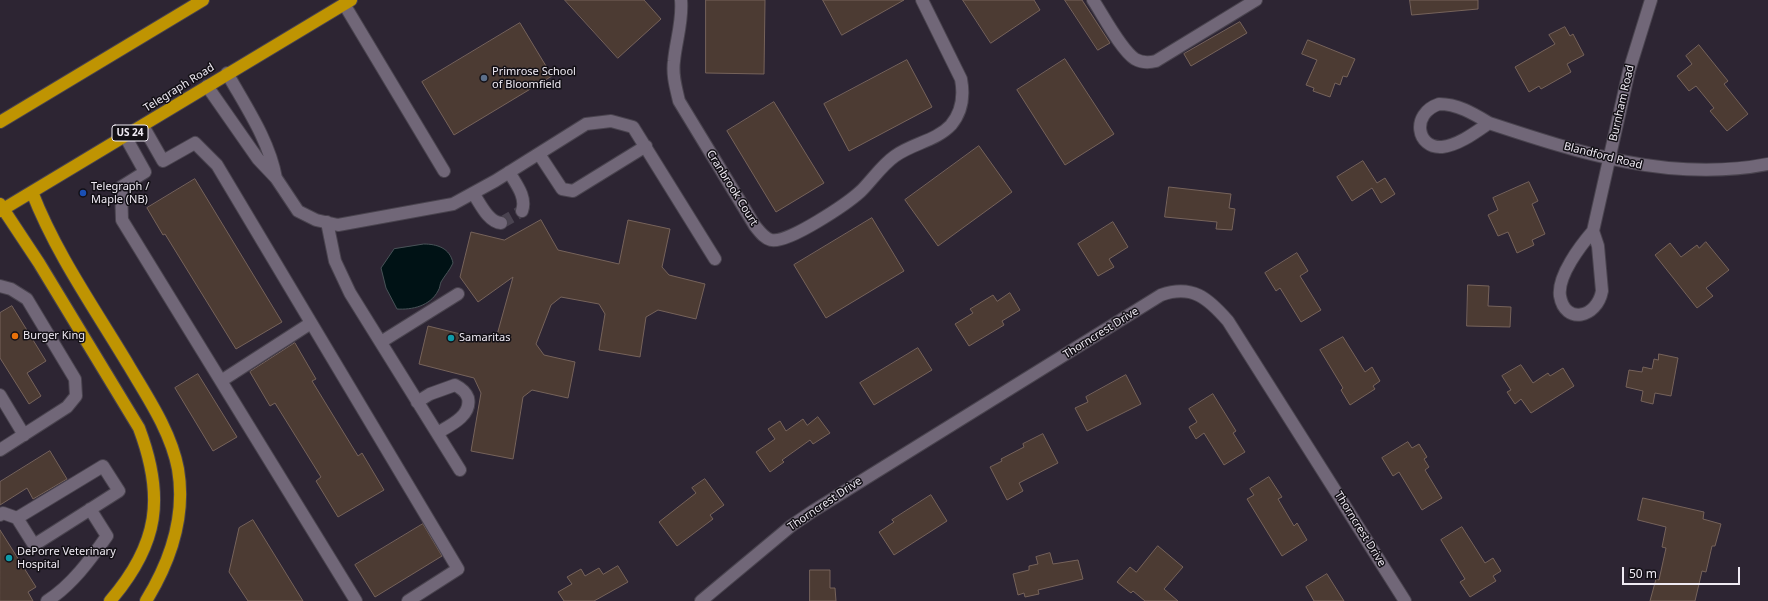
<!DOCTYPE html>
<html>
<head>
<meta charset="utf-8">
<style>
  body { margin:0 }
  #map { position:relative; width:1768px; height:601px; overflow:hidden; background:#2d2533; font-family:"Noto Sans",sans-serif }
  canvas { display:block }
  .scale { position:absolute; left:1622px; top:567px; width:118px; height:18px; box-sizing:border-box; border:2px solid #efeaf3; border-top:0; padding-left:5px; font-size:12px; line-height:14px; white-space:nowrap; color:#efeaf3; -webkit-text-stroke:3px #131016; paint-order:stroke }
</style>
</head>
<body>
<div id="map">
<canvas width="1768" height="601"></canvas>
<div class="scale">50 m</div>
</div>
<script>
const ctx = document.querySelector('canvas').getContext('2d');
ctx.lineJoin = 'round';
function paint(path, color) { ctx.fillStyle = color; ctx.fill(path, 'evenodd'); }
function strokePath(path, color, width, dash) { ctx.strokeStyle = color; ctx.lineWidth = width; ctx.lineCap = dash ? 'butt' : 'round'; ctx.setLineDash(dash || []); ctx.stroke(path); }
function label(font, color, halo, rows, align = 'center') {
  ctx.font = font + ' "Noto Sans",sans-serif'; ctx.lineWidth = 3; ctx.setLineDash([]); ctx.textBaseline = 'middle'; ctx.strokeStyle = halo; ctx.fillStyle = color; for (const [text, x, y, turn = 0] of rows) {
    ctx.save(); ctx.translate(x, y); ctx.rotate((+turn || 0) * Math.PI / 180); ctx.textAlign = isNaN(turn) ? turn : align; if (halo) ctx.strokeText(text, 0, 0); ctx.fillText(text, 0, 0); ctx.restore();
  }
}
const water = new Path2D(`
  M 424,244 C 437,244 450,248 453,263 C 450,270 445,275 441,282 C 440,284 440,288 438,291 C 430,306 412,310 397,309 L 386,288 L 381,268 L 394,249 Z`);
paint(water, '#001215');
strokePath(water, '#485358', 1);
const building = new Path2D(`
  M 565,0 L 644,0 L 661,19 L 618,58 Z
  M 706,0 L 765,0 L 764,74 L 706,73 Z
  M 823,0 L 904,0 L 842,35 Z
  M 963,0 L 1034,0 L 1040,10 L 991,43 Z
  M 1065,0 L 1082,0 L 1110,43 L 1098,50 Z
  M 1410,0 L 1478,0 L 1478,9 L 1412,15 Z
  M 1240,22 L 1247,33 L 1191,66 L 1184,54 Z
  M 520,23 L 552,76 L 454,135 L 422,82 Z
  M 1565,27 L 1570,36 L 1573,34 L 1584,55 L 1567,64 L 1571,72 L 1541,89 L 1539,86 L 1529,92 L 1515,67 L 1555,44 L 1549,35 Z
  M 1308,40 L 1355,59 L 1347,77 L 1343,76 L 1340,85 L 1335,83 L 1330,97 L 1313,91 L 1314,88 L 1306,85 L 1317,60 L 1302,54 Z
  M 1699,45 L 1728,81 L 1724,84 L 1748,114 L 1727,131 L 1710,111 L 1714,108 L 1696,86 L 1689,91 L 1677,76 L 1692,64 L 1686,56 Z
  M 1065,59 L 1114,134 L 1065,165 L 1017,90 Z
  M 907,60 L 932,107 L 849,151 L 824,104 Z
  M 774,102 L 824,183 L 776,212 L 727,131 Z
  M 979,146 L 1012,192 L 938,246 L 905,200 Z
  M 1363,161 L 1377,183 L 1385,178 L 1395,194 L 1381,203 L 1372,188 L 1352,201 L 1337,177 Z
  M 195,179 L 282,322 L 236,349 L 165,234 L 163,235 L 147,208 Z
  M 1529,182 L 1538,201 L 1532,204 L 1545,234 L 1532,240 L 1534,245 L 1517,253 L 1508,232 L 1498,236 L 1488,215 L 1498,210 L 1493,198 Z
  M 1169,187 L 1231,194 L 1229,208 L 1235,209 L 1232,230 L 1216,229 L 1217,222 L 1165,217 Z
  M 872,218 L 904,271 L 826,318 L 794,265 Z
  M 541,220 L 558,250 L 619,264 L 628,220 L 670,229 L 662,267 L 669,275 L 705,284 L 696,319 L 658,310 L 646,317 L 640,357 L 599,350 L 605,314 L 599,304 L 561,297 L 551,305 L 536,344 L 544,355 L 575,362 L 568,398 L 532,390 L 523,397 L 513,459 L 471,451 L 481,393 L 474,378 L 419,364 L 428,326 L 489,341 L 497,335 L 513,277 L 478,302 L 460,277 L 471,232 L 504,240 Z
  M 1113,222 L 1128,247 L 1109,259 L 1114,267 L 1098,276 L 1078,244 Z
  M 1706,242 L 1729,270 L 1706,288 L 1713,296 L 1697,308 L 1655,255 L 1670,243 L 1681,257 L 1697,245 L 1699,248 Z
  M 1297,253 L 1308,271 L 1300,276 L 1321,310 L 1301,322 L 1280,288 L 1276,291 L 1265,273 Z
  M 1468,285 L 1489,286 L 1488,306 L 1511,307 L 1510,327 L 1467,326 Z
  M 1010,293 L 1020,310 L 1002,321 L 1004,325 L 969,346 L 955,324 L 973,313 L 970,309 L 993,295 L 997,301 Z
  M 12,306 L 46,361 L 27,373 L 41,396 L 29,404 L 0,358 L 0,313 Z
  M 1343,337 L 1365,372 L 1372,367 L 1380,381 L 1373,386 L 1375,389 L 1350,405 L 1341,390 L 1343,388 L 1320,350 Z
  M 295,343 L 316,379 L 312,381 L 358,456 L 362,453 L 384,490 L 338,517 L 316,481 L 321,477 L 275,403 L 270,406 L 250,372 Z
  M 918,348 L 932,370 L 874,405 L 860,383 Z
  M 1659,354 L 1678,358 L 1671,396 L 1655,393 L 1653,404 L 1641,401 L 1643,391 L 1626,387 L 1629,370 L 1642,372 L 1643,367 L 1652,369 L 1654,359 L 1658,360 Z
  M 1521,365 L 1533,383 L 1548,373 L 1550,376 L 1563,368 L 1574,386 L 1531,413 L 1521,399 L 1515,404 L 1507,392 L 1511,390 L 1502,376 Z
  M 198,374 L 237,437 L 213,451 L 175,388 Z
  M 1126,375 L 1141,404 L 1087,431 L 1075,408 L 1088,402 L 1086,397 Z
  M 1213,394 L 1236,431 L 1233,433 L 1245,452 L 1224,465 L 1204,433 L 1196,439 L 1189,427 L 1197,422 L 1189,409 Z
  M 818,417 L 830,433 L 813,444 L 810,440 L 782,460 L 784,462 L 770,472 L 756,452 L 775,439 L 768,429 L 780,421 L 786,431 L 803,419 L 807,425 Z
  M 1043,434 L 1058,463 L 1019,483 L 1023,491 L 1007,500 L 990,467 L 1002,461 L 1001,459 L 1024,447 L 1023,444 Z
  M 1408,442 L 1412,448 L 1419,444 L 1427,457 L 1424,459 L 1429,467 L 1425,470 L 1442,498 L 1422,510 L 1399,472 L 1393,476 L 1382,458 Z
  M 50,451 L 67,479 L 33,499 L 27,488 L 0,505 L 0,482 Z
  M 1269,477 L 1282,497 L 1278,499 L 1294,526 L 1297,523 L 1307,540 L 1282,556 L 1247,499 L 1254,495 L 1250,489 Z
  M 705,479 L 724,505 L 710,515 L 713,519 L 677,546 L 659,522 L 696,493 L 692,488 Z
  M 931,495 L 947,521 L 894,555 L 879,532 L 894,522 L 892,520 Z
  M 1643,498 L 1704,512 L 1703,519 L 1721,524 L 1715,546 L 1712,546 L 1706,572 L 1702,571 L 1695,601 L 1650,601 L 1656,579 L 1659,580 L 1666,548 L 1662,547 L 1666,527 L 1638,520 Z
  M 253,520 L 303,601 L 248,601 L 229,572 L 239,528 Z
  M 423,524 L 442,556 L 375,597 L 355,565 Z
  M 1462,527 L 1485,563 L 1493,558 L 1501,571 L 1493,576 L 1496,581 L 1470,597 L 1460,582 L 1465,579 L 1441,540 Z
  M 0,530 L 36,587 L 28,592 L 33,601 L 0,601 Z
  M 1158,546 L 1183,567 L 1164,589 L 1178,601 L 1145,601 L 1133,591 L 1131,593 L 1117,582 L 1130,567 L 1136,572 Z
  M 1050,553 L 1053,564 L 1078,560 L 1083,579 L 1038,590 L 1039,594 L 1025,597 L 1024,593 L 1018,595 L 1013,574 L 1029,570 L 1029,566 L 1038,564 L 1036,557 Z
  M 618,566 L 628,582 L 594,601 L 564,601 L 558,592 L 572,584 L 567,577 L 581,569 L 585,576 L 599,568 L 603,574 Z
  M 810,570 L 830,570 L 830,588 L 835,588 L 836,601 L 810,601 Z
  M 1327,574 L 1344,601 L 1314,601 L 1306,587 Z`);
paint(building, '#4c3b33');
strokePath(building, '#76635b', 1);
strokePath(new Path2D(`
  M 501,223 L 522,211`), '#4a4350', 12, [12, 6]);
const minor = new Path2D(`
  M 681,0 C 683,21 676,40 674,61 C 672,75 676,88 679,101 L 755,226 C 760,232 764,238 771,240 C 788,244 848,203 861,191 C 872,180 882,165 895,156 C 913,143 936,141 951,125 C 962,112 964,95 961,79 L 922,0
  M 1093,0 C 1103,15 1121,50 1135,59 C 1142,63 1148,63 1156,61 L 1256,0
  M 344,4 L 444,171
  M 227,73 C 246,107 269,140 276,178
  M 207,86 L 258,159 L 276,178 L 298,211 L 316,220 L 338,225 L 453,204 L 495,181 L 586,124 L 611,121 L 633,127 L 715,259
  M 1439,104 C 1458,104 1474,114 1489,123 C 1476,132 1459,145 1442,147 C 1417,149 1410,114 1439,104 Z
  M 1489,123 C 1580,153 1672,183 1768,164
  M 143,126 L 163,161 L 195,143 L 217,165 L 458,569 L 408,601
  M 125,136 L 145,172 L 121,187 L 122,220 L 356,601
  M 539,154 L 562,189 L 573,191 L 646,146
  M 509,172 C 516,184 527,197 522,211
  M 473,193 C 480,203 488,222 501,223
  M 327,222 L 335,261 L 350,293 L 460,470
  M 1593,231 L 1629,71 L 1651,0
  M 1593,231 L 1598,246 L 1602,291 C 1597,318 1565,325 1560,296 C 1557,276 1581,245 1593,231 Z
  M 0,286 L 11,289 L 27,299 L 75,379 L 76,396 L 67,407 L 0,450
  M 381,342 L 458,294
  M 221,381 L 311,323
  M 0,395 L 24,435
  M 417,402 L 430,394 L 455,385 C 461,388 466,392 468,398 C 472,416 449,426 437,433
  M 0,515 L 3,513 L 17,518 L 34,545 L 119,491 L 103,466 L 17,518
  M 47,601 C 72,585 90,560 107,536 L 90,509
  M 701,601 L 791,526 L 813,511 L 1161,295 C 1192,284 1208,298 1228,321 L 1405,601`);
const highway = new Path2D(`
  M 0,122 L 203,0
  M 32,192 C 56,254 95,309 129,366 C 148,398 171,432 178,469 C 186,516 170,562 146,601
  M 0,204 L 39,263 L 139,428 C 165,497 159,544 110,601
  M 0,211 L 351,0`);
strokePath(minor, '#49434e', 14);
strokePath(highway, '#49434e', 14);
strokePath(minor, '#716778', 12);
strokePath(highway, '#bf9402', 12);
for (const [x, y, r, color] of [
  [484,78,4,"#5c6f8a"],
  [83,193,4,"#1a4fb4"],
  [15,336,4,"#e8710a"],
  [451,338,4,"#0f9aa8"],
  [9,558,4,"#0f9aa8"]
]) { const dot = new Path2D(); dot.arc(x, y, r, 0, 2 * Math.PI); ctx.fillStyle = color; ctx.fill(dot); strokePath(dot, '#131016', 1.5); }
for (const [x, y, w] of [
  [130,133,36]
]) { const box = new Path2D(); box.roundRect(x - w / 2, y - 8, w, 16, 3); ctx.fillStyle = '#131016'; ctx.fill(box); strokePath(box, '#efeaf3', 1); }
label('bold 10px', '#efeaf3', null, [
  ["US 24",130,133]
]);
label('11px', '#efeaf3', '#131016', [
  ["Primrose School",492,72],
  ["of Bloomfield",492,85],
  ["Telegraph /",91,187],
  ["Maple (NB)",91,200],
  ["Burger King",23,336],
  ["Samaritas",459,338],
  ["DePorre Veterinary",17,552],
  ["Hospital",17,565]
], 'left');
label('11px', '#efeaf3', '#131016', [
  ["Telegraph Road",179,88,-32],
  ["Burnham Road",1622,103,-77],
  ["Blandford Road",1603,156,14],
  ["Cranbrook Court",732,188,58],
  ["Thorncrest Drive",1101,333,-32],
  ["Thorncrest Drive",825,504,-34],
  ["Thorncrest Drive",1360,529,58]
]);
</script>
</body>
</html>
